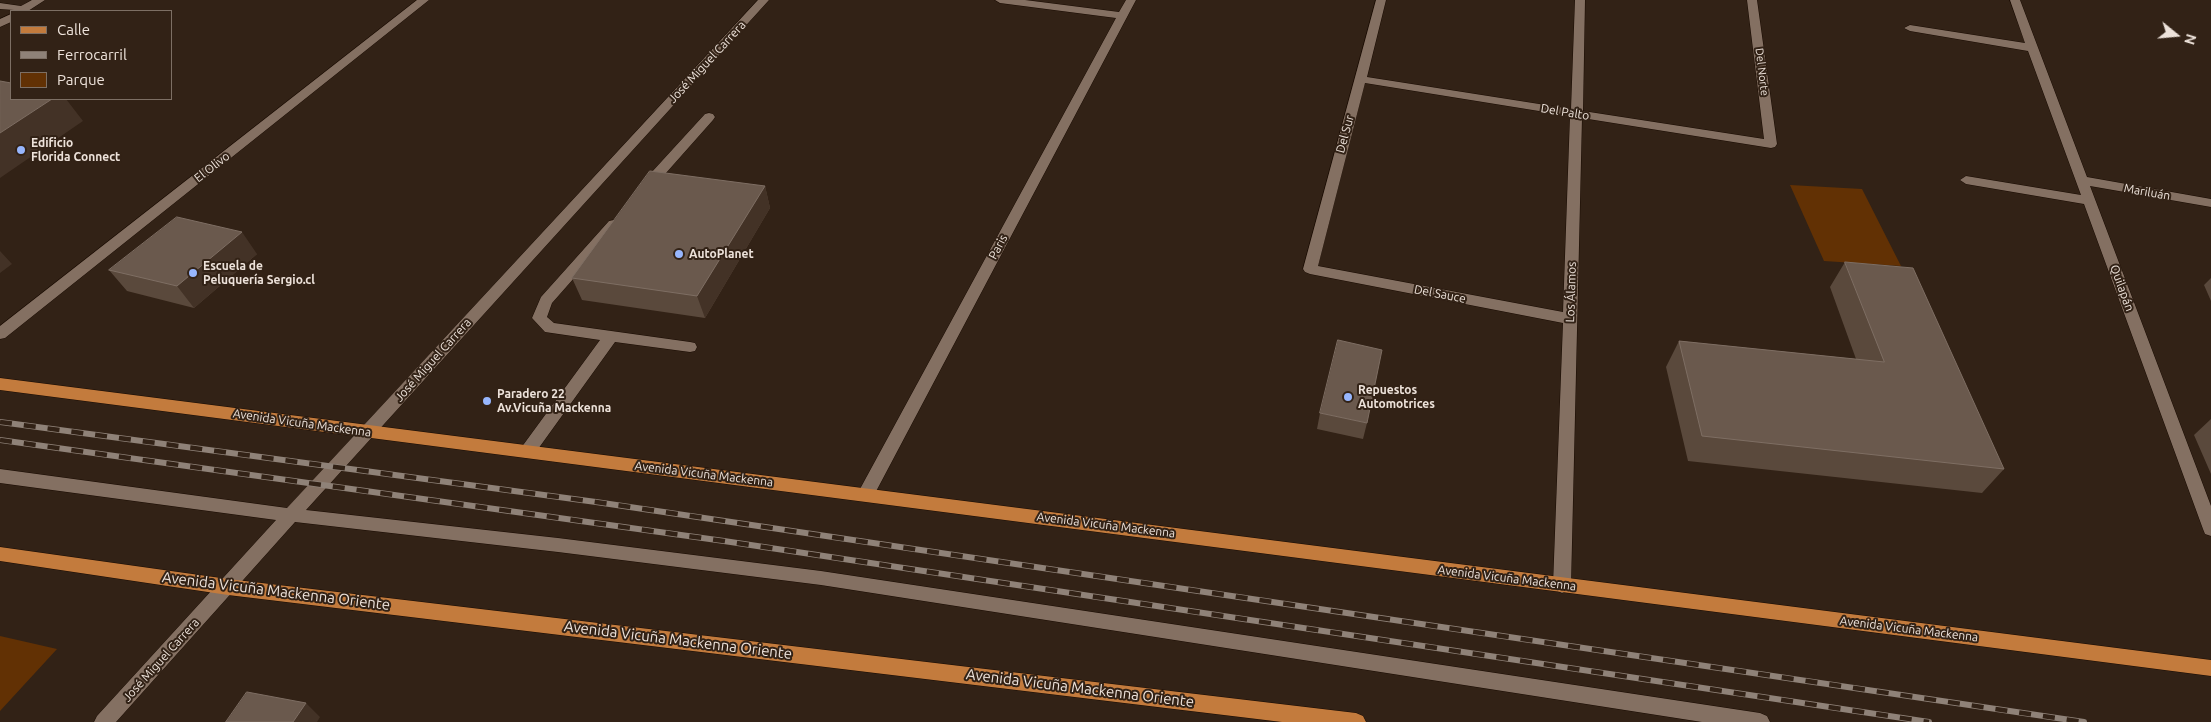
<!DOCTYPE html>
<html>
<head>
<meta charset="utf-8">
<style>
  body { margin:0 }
  #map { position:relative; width:2211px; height:722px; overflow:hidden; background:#322216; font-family:Ubuntu,sans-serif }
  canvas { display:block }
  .legend { position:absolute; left:10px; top:10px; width:162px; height:90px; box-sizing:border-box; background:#322216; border:1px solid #7d6f64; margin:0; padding:6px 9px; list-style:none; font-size:15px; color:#ede2da }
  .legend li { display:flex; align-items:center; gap:10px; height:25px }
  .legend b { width:25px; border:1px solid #7d6f64 }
  .north { position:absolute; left:2151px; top:10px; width:50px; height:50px; -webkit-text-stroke:4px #322216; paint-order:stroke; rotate:107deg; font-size:14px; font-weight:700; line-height:20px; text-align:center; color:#ede2da }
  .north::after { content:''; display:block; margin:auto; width:18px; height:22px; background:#ede2da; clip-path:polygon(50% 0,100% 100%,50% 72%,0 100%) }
</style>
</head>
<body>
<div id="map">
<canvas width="2211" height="722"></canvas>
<ul class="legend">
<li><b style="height:6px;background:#c37b3d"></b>Calle</li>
<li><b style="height:6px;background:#8f8278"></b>Ferrocarril</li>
<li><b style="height:14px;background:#623104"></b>Parque</li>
</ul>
<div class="north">N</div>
</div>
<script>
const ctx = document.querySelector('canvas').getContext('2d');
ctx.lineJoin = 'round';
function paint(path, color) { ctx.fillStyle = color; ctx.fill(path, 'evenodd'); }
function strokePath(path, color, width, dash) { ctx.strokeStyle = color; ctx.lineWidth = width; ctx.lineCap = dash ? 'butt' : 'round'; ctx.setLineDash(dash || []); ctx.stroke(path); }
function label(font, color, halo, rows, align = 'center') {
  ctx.font = font + ' Ubuntu,sans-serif'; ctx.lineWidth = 4; ctx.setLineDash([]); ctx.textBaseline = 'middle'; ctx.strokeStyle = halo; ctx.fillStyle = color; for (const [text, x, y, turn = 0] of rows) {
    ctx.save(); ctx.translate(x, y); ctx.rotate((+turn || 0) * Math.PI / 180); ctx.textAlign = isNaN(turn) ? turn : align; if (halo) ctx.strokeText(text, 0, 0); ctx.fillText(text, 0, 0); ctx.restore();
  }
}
paint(new Path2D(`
  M 1790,185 L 1862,189 L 1901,266 L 1824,261 Z
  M 0,636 L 57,649 L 0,711 Z`), '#623104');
const minor = new Path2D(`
  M 32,0 L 45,0 L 28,11 L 0,9 L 0,3 L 21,6 Z
  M 417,0 L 429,0 L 5,338 L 0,339 L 0,326 Z
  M 758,0 L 769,0 L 306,510 L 558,538 L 821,571 L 1760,713 L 1767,716 L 1770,722 L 1702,722 L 821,585 L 558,552 L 295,522 L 116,722 L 94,722 L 97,716 L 276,520 L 0,483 L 0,469 L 287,508 Z
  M 995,0 L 1025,0 L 1119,12 L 1126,0 L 1136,0 L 872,499 L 866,501 L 860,499 L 858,494 L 860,489 L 1116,18 L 1000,3 Z
  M 1376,0 L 1386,0 L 1367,77 L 1571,109 L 1575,0 L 1585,0 L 1583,111 L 1764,139 L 1747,0 L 1757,0 L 1777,144 L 1775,147 L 1771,148 L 1582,118 L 1571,585 L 1568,590 L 1562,593 L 1556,590 L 1553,585 L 1563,323 L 1310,274 L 1305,272 L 1303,269 ZM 1365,83 L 1570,116 L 1563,312 L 1318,266 Z
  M 2010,0 L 2020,0 L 2087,177 L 2211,199 L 2211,207 L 2090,186 L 2211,506 L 2211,536 L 2205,534 L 2203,529 L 2084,204 L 1966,184 L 1960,180 L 1966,176 L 2081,195 L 2028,51 L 1910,31 L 1904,28 L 1910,25 L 2025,43 Z
  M 11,14 L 11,22 L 0,27 L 0,19 Z
  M 709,113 L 713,114 L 715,117 L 713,120 L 650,191 L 640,191 L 639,188 L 640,185 L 705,114 Z
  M 614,220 L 619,221 L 621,224 L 619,227 L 552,303 L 547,317 L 554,323 L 690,342 L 695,343 L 697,347 L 695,351 L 690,352 L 615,342 L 533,456 L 527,458 L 521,456 L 519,452 L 521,448 L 600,340 L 545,332 L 532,318 L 541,297 L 609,221 Z`);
const major = new Path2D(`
  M 0,378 L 2211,660 L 2211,676 L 0,390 Z
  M 0,547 L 228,579 L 1356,713 L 1363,716 L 1366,722 L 1282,722 L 228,595 L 0,561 Z`);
strokePath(minor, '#190b02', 1);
strokePath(major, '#190b02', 1);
paint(minor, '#847062');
paint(major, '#c37b3d');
const rail = new Path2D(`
  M 0,422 L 596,502 L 2084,722
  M 0,440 L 724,541 L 1929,722`);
strokePath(rail, '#8f8278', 6);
strokePath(rail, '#322216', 4.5, [12]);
paint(new Path2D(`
  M 765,186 L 770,208 L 705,318 L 582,300 L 572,278 Z
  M 257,254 L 194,308 L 127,291 L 109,270 Z
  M 1845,262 L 2004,469 L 1982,493 L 1688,461 L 1666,367 L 1679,341 L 1856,359 L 1830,287 Z
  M 2211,278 L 2211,301 L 2204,285 Z
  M 1320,413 L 1367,423 L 1363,439 L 1317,429 Z
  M 2211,419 L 2211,474 L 2194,435 Z`), '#5a493c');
paint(new Path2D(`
  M 52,99 L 66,99 L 83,121 L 0,178 L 0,133 Z
  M 765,186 L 770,208 L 705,318 L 697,296 Z
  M 242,232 L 257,254 L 194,308 L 177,286 Z
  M 0,251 L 12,264 L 0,273 Z
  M 306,703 L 320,717 L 317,722 L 293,722 Z`), '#433226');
const building = new Path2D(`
  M 0,81 L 11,83 L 11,99 L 52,99 L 0,133 Z
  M 650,171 L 765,186 L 697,296 L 572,278 Z
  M 177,217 L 242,232 L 177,286 L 109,270 Z
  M 1845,262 L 1913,268 L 2004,469 L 1702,436 L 1679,341 L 1884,362 Z
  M 1338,340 L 1382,350 L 1367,423 L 1320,413 Z
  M 247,692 L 306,703 L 293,722 L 226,722 Z`);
paint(building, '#6a594d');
strokePath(building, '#7e6e63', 1);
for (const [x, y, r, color] of [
  [21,150,5,"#97b6fd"],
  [679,254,5,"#97b6fd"],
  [193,273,5,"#97b6fd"],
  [1348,397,5,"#97b6fd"],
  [487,401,5,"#97b6fd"]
]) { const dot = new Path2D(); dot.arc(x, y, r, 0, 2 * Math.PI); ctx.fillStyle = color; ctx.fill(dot); strokePath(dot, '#322216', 2); }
label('11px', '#ede2da', '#322216', [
  ["Del Norte",1762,72,83]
]);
label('12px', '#ede2da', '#322216', [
  ["José Miguel Carrera",707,62,-47],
  ["Del Palto",1565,112,9],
  ["Del Sur",1345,134,-75],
  ["El Olivo",212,167,-38],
  ["Mariluán",2147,192,10],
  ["Paris",998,247,-62],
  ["Quilapán",2122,288,70],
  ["Los Álamos",1571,292,-88],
  ["Del Sauce",1440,294,11],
  ["José Miguel Carrera",433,360,-48],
  ["Avenida Vicuña Mackenna",302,423,8],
  ["Avenida Vicuña Mackenna",704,474,7],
  ["Avenida Vicuña Mackenna",1106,525,7],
  ["Avenida Vicuña Mackenna",1507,578,7],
  ["Avenida Vicuña Mackenna",1909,629,7],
  ["José Miguel Carrera",161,660,-48]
]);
label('bold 12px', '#ede2da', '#322216', [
  ["Edificio",31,143],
  ["Florida Connect",31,157],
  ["AutoPlanet",689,254],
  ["Escuela de",203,266],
  ["Peluquería Sergio.cl",203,280],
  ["Repuestos",1358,390],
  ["Automotrices",1358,404],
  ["Paradero 22",497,394],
  ["Av.Vicuña Mackenna",497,408]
], 'left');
label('15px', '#ede2da', '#322216', [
  ["Avenida Vicuña Mackenna Oriente",276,591,7],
  ["Avenida Vicuña Mackenna Oriente",678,640,7],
  ["Avenida Vicuña Mackenna Oriente",1080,688,7]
]);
</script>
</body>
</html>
